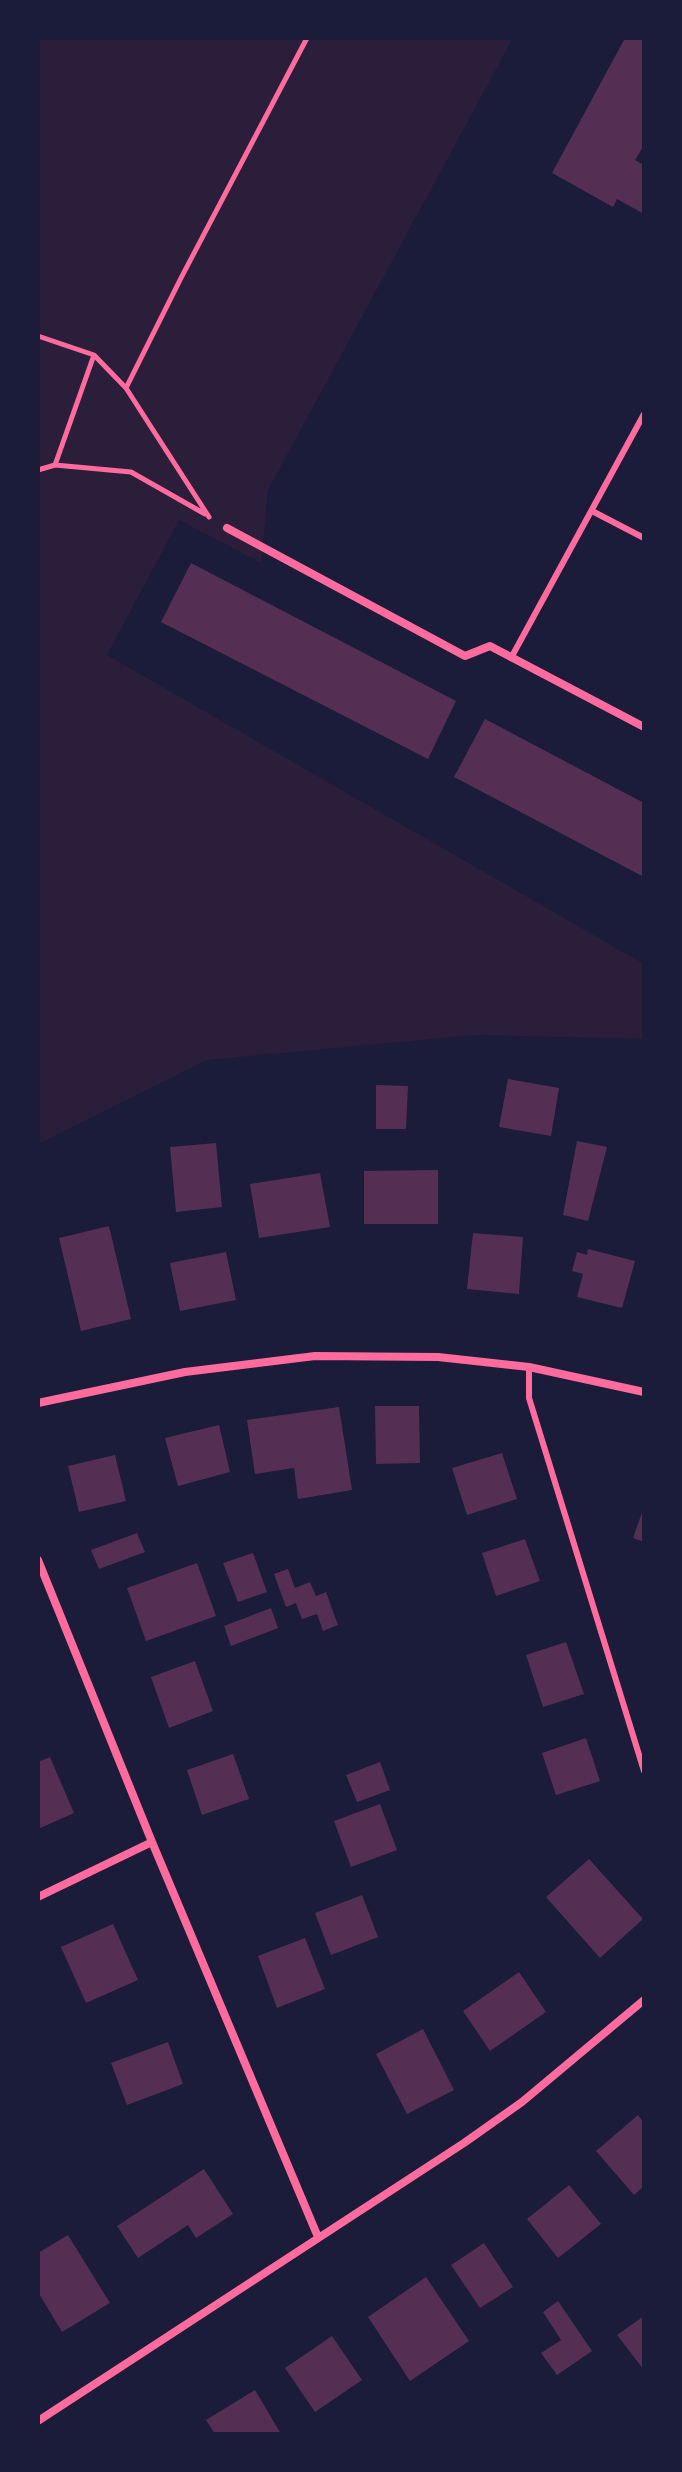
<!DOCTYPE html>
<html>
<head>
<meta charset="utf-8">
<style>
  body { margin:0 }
  #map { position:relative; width:682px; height:2472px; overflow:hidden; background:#1b1b3a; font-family:"Zilla Slab",serif }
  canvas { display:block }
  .frame { position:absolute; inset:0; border:40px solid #1b1b3a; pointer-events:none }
</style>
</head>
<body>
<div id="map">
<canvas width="682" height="2472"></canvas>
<div class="frame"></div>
</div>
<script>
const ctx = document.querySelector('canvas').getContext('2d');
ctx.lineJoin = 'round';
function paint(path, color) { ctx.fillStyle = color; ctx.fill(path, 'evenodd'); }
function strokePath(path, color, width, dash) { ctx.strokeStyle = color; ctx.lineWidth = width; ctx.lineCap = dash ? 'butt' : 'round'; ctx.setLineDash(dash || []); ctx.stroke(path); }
paint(new Path2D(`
  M 38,38 L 513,38 L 268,490 L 261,563 L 179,520 L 107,655 L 644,964 L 644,1039 L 476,1035 L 207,1060 L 38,1144 Z`), '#2a1e3b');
paint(new Path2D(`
  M 625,38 L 644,38 L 644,145 L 635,160 L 644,165 L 644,214 L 617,199 L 613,207 L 552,173 Z
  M 191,563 L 456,701 L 428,759 L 161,622 Z
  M 485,719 L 644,803 L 644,877 L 454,777 Z
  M 508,1079 L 559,1088 L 551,1136 L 499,1127 Z
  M 376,1085 L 408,1086 L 406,1129 L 376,1129 Z
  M 577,1141 L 607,1147 L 588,1221 L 563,1215 Z
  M 216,1143 L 222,1207 L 176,1212 L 170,1147 Z
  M 438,1170 L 438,1224 L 364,1224 L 364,1171 Z
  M 320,1173 L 330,1227 L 259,1238 L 250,1184 Z
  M 109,1226 L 131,1319 L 81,1331 L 59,1238 Z
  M 473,1233 L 523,1237 L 519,1294 L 467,1289 Z
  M 588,1249 L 635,1261 L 622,1308 L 577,1297 L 583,1274 L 572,1271 L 577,1252 L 587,1255 Z
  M 226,1252 L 236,1300 L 180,1311 L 170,1263 Z
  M 375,1406 L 419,1406 L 420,1463 L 376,1464 Z
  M 339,1407 L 352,1490 L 298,1499 L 294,1468 L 255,1474 L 247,1420 Z
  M 219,1425 L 230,1472 L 178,1486 L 165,1438 Z
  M 502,1453 L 517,1499 L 467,1515 L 452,1468 Z
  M 115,1455 L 126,1501 L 79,1512 L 68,1466 Z
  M 644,1507 L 644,1542 L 633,1538 Z
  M 137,1533 L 145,1552 L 99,1569 L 91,1550 Z
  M 525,1539 L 540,1581 L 496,1596 L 482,1553 Z
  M 253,1553 L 267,1592 L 238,1602 L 223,1563 Z
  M 197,1563 L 216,1616 L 146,1641 L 127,1588 Z
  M 288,1569 L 295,1588 L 310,1582 L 316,1596 L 326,1592 L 338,1625 L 323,1631 L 317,1614 L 302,1619 L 296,1603 L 286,1607 L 274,1574 Z
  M 271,1608 L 278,1628 L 231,1646 L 224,1626 Z
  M 566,1642 L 584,1694 L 543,1707 L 526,1655 Z
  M 195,1661 L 213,1711 L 169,1728 L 151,1677 Z
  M 586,1738 L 600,1781 L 556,1795 L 542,1753 Z
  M 233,1754 L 249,1799 L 202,1815 L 187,1770 Z
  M 50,1757 L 74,1813 L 38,1829 L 38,1762 Z
  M 380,1762 L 390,1790 L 357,1802 L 346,1775 Z
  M 380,1804 L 397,1850 L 351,1867 L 334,1821 Z
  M 589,1859 L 643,1919 L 600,1958 L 546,1897 Z
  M 362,1895 L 378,1937 L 331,1955 L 315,1913 Z
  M 113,1924 L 138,1980 L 86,2003 L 61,1947 Z
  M 305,1938 L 325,1989 L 277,2008 L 258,1956 Z
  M 519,1972 L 546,2012 L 490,2051 L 463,2011 Z
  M 423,2029 L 454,2090 L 407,2114 L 376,2054 Z
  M 168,2042 L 183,2084 L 127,2105 L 111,2063 Z
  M 638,2115 L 644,2123 L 644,2186 L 634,2195 L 596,2151 Z
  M 204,2169 L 233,2214 L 196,2238 L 188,2225 L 138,2258 L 117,2226 Z
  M 569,2185 L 601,2224 L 558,2258 L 527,2219 Z
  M 68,2235 L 110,2303 L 62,2332 L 38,2292 L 38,2253 Z
  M 484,2243 L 513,2287 L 480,2308 L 451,2265 Z
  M 426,2277 L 469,2341 L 410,2381 L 368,2317 Z
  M 558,2301 L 592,2351 L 557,2375 L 541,2353 L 561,2340 L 543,2312 Z
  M 644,2316 L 644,2370 L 617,2335 Z
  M 332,2336 L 362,2380 L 315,2412 L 285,2368 Z
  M 255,2390 L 281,2434 L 215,2434 L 206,2420 Z`), '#542f53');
strokePath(new Path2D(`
  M 38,336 L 94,355 L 126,388 L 209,517
  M 126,388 L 181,278 L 307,38
  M 55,465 L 94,355
  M 38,470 L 55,465 L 131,472 L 205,514`), '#ff6b9d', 5);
strokePath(new Path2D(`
  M 592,511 L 644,538
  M 511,658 L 644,414
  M 529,1367 L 529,1398 L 644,1771`), '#ff6b9d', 6);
strokePath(new Path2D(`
  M 227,528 L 465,656 L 490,646 L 644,727
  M 38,1403 L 185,1372 L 315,1356 L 438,1357 L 529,1367 L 644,1392
  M 38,1560 L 152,1842 L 318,2237
  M 38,1897 L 152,1842
  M 38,2421 L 464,2143 L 522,2102 L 644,2000`), '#ff6b9d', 8);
</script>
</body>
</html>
